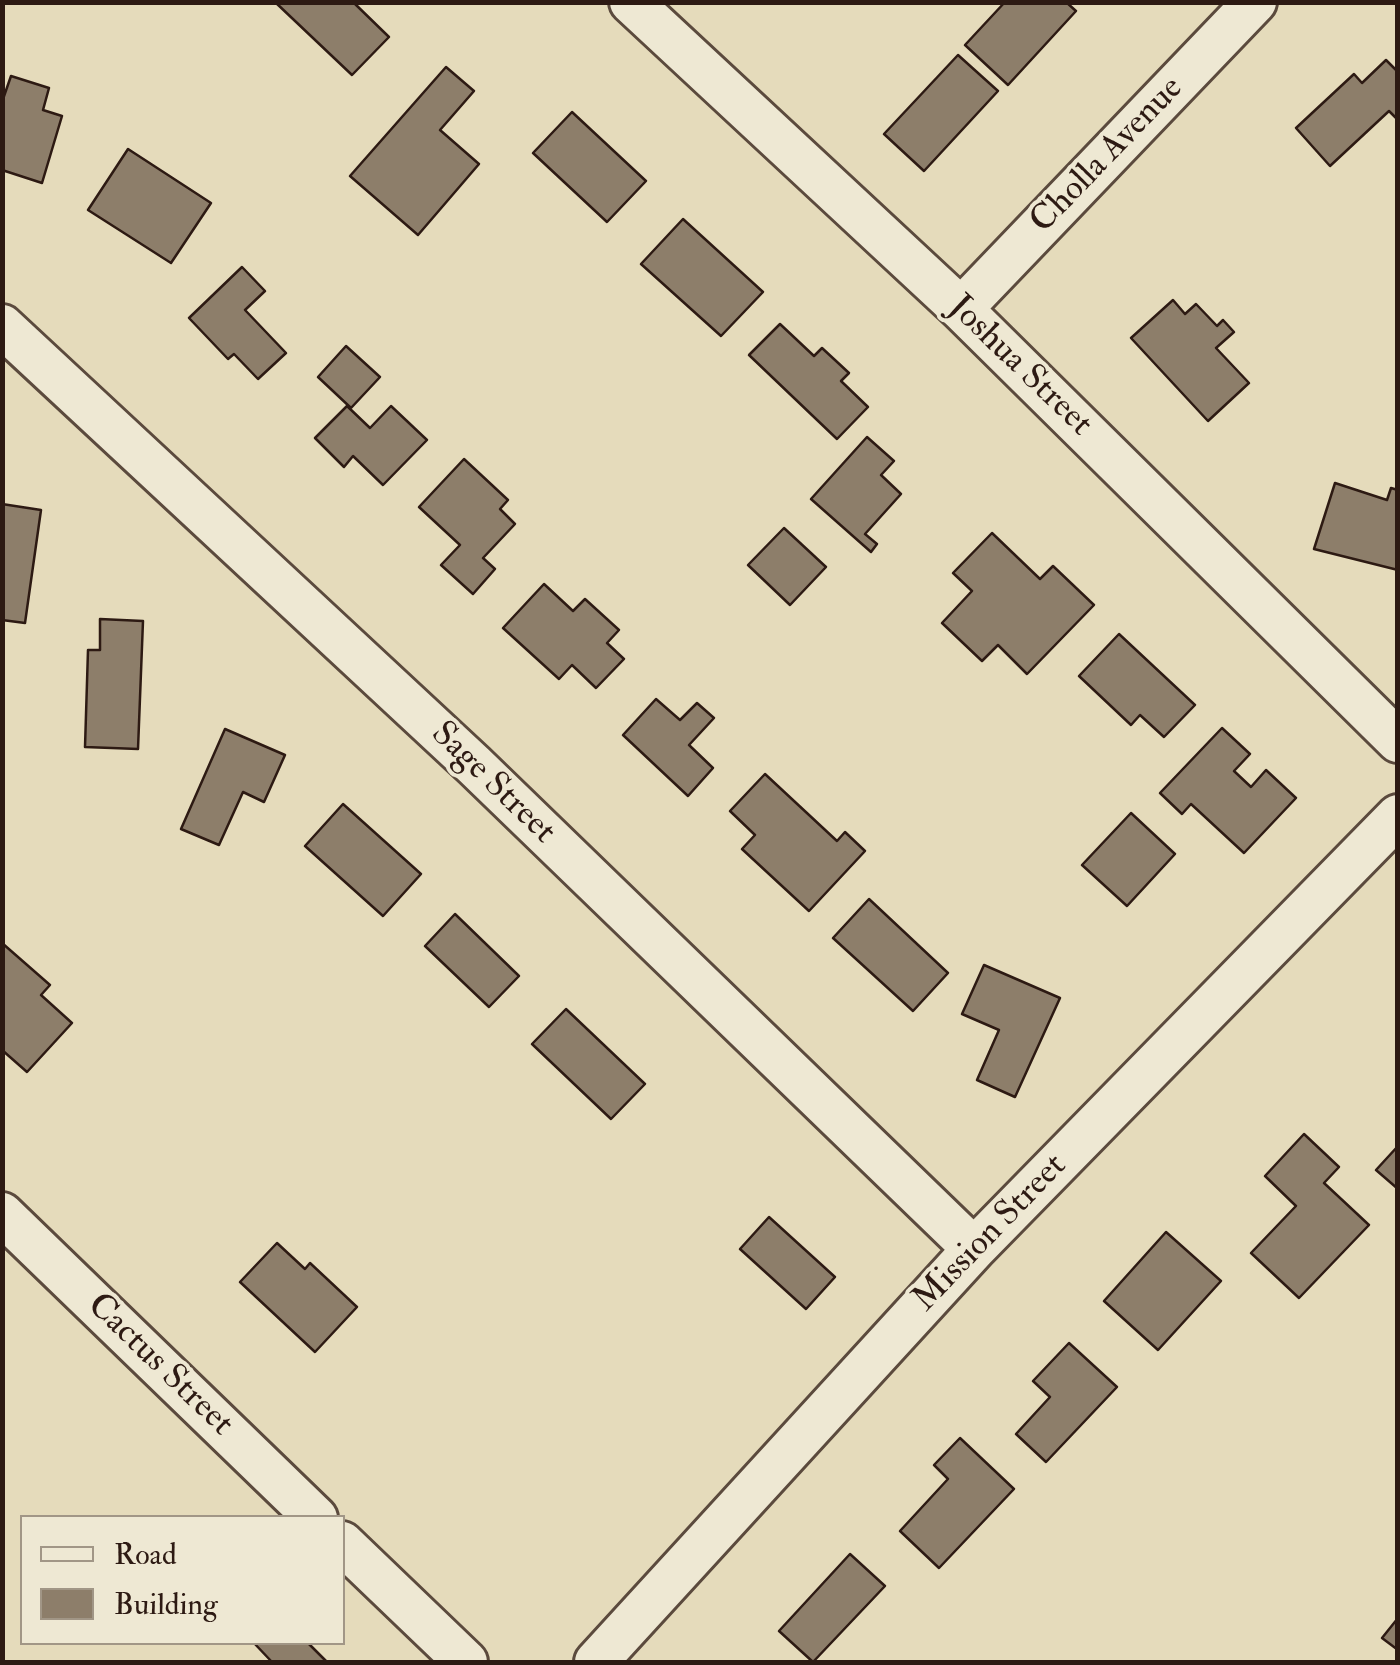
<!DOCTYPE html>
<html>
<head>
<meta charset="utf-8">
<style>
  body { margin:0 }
  #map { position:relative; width:1400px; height:1665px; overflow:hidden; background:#e5dbbb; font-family:"IM FELL Double Pica",serif }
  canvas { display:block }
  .frame { position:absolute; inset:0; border:5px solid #2d1a13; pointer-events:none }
  .legend { position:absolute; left:20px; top:1515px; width:325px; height:130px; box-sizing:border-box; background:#eee8d3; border:2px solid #a19686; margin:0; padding:12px 18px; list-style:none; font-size:30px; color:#2d1a13 }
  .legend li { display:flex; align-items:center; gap:20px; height:50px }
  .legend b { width:50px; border:2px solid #a19686 }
</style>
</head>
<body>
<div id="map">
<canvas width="1400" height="1665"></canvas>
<div class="frame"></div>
<ul class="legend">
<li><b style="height:12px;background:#eee8d3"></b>Road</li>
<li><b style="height:28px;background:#8d7e6a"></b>Building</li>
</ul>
</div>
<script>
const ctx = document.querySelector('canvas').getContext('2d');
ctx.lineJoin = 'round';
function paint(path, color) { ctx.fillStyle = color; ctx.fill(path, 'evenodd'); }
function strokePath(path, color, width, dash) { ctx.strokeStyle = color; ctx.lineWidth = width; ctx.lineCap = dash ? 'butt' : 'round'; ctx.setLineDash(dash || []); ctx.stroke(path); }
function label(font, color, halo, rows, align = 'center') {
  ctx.font = font + ' "IM FELL Double Pica",serif'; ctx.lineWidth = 8; ctx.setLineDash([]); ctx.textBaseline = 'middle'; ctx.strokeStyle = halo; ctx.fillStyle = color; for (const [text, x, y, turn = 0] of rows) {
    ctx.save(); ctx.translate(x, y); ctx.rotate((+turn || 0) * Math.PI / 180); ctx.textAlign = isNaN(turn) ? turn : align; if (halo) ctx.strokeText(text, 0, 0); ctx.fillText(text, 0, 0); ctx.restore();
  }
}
const building = new Path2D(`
  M 275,2 L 353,2 L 389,37 L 352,75 Z
  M 1005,2 L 1066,2 L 1076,11 L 1008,85 L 965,45 Z
  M 958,55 L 998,91 L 924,171 L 884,134 Z
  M 1386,60 L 1398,72 L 1398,120 L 1389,111 L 1330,166 L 1296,128 L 1354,74 L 1362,83 Z
  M 446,67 L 474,91 L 440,130 L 479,164 L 418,235 L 350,176 Z
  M 11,76 L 49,88 L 43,110 L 62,116 L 42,183 L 2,170 L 2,102 Z
  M 572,112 L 646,181 L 607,222 L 533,153 Z
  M 128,149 L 211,203 L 171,263 L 88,210 Z
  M 683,219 L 763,292 L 721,336 L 641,264 Z
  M 242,267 L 265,291 L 245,310 L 286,353 L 258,379 L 234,354 L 228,359 L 189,318 Z
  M 1173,300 L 1185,314 L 1196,304 L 1217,326 L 1223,320 L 1234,332 L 1216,348 L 1249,383 L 1208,421 L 1131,338 Z
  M 780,324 L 814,356 L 822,348 L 849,373 L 841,381 L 868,407 L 837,439 L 749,355 Z
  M 346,346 L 380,377 L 351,408 L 318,377 Z
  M 347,406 L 370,428 L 391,406 L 427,440 L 383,485 L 353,456 L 344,467 L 315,438 Z
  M 867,437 L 894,461 L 881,475 L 901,494 L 865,534 L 877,544 L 871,552 L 811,499 Z
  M 464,459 L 508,500 L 500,509 L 515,524 L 483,558 L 495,569 L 473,594 L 441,565 L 460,545 L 419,507 Z
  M 1335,483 L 1387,500 L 1391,488 L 1398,490 L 1398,570 L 1314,549 Z
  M 2,504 L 41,510 L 25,623 L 2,620 Z
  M 784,528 L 826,567 L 790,605 L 748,565 Z
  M 992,533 L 1040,579 L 1053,566 L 1094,605 L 1027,674 L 998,645 L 982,661 L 942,623 L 972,591 L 953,573 Z
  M 544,584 L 573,611 L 585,599 L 619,630 L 607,643 L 624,659 L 596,688 L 572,665 L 559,679 L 503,628 Z
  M 100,619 L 143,621 L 138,749 L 85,747 L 88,650 L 100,650 Z
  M 1119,634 L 1195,705 L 1164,737 L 1140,715 L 1131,725 L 1079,676 Z
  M 656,699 L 680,720 L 697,703 L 714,718 L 689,745 L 713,768 L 688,796 L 623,735 Z
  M 1222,728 L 1250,754 L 1234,771 L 1251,787 L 1266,770 L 1296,798 L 1244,853 L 1191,804 L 1182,814 L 1160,793 Z
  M 225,729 L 285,755 L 264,802 L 243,792 L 219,845 L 181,829 Z
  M 765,774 L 837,841 L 845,832 L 865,851 L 809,911 L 742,849 L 755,835 L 730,811 Z
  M 343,804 L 421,874 L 383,916 L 305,846 Z
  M 1131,813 L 1175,854 L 1127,906 L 1082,865 Z
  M 869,899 L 948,973 L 913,1011 L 833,938 Z
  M 455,914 L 519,976 L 489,1007 L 425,946 Z
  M 2,943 L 50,985 L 41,995 L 72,1023 L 27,1072 L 2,1050 Z
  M 984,965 L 1060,998 L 1015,1097 L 977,1080 L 999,1030 L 962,1014 Z
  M 566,1009 L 645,1084 L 611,1119 L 532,1044 Z
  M 1304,1134 L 1339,1167 L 1324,1183 L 1369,1225 L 1299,1298 L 1251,1253 L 1296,1206 L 1265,1176 Z
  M 1398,1146 L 1398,1189 L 1376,1170 Z
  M 769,1217 L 835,1277 L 806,1309 L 740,1249 Z
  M 1166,1232 L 1221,1281 L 1158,1350 L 1104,1301 Z
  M 277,1243 L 305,1269 L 310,1263 L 357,1307 L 315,1352 L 240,1282 Z
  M 1069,1343 L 1117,1387 L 1046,1462 L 1016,1434 L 1050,1397 L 1033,1381 Z
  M 960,1438 L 1014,1489 L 939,1568 L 900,1531 L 948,1479 L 934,1465 Z
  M 850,1554 L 885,1586 L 813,1662 L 779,1631 Z
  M 1398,1618 L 1398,1650 L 1382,1638 Z
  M 253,1642 L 307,1642 L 327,1662 L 272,1662 Z`);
paint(building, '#8d7e6a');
strokePath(building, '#2d1a13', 2.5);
const minor = new Path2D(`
  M 631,2 L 961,309 L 1398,741
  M 961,309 L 1255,2
  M 2,326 L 474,765 L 974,1249
  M 2,1214 L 316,1518
  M 342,1543 L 466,1662
  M 596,1662 L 974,1249 L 1398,816`);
strokePath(minor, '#5b4a3d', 48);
strokePath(minor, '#eee8d3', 42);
label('35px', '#2d1a13', '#eee8d3', [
  ["Cholla Avenue",1108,156,-46],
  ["Joshua Street",1019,367,44],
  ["Sage Street",492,784,44],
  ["Mission Street",991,1234,-46],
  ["Cactus Street",159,1366,44]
]);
</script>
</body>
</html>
